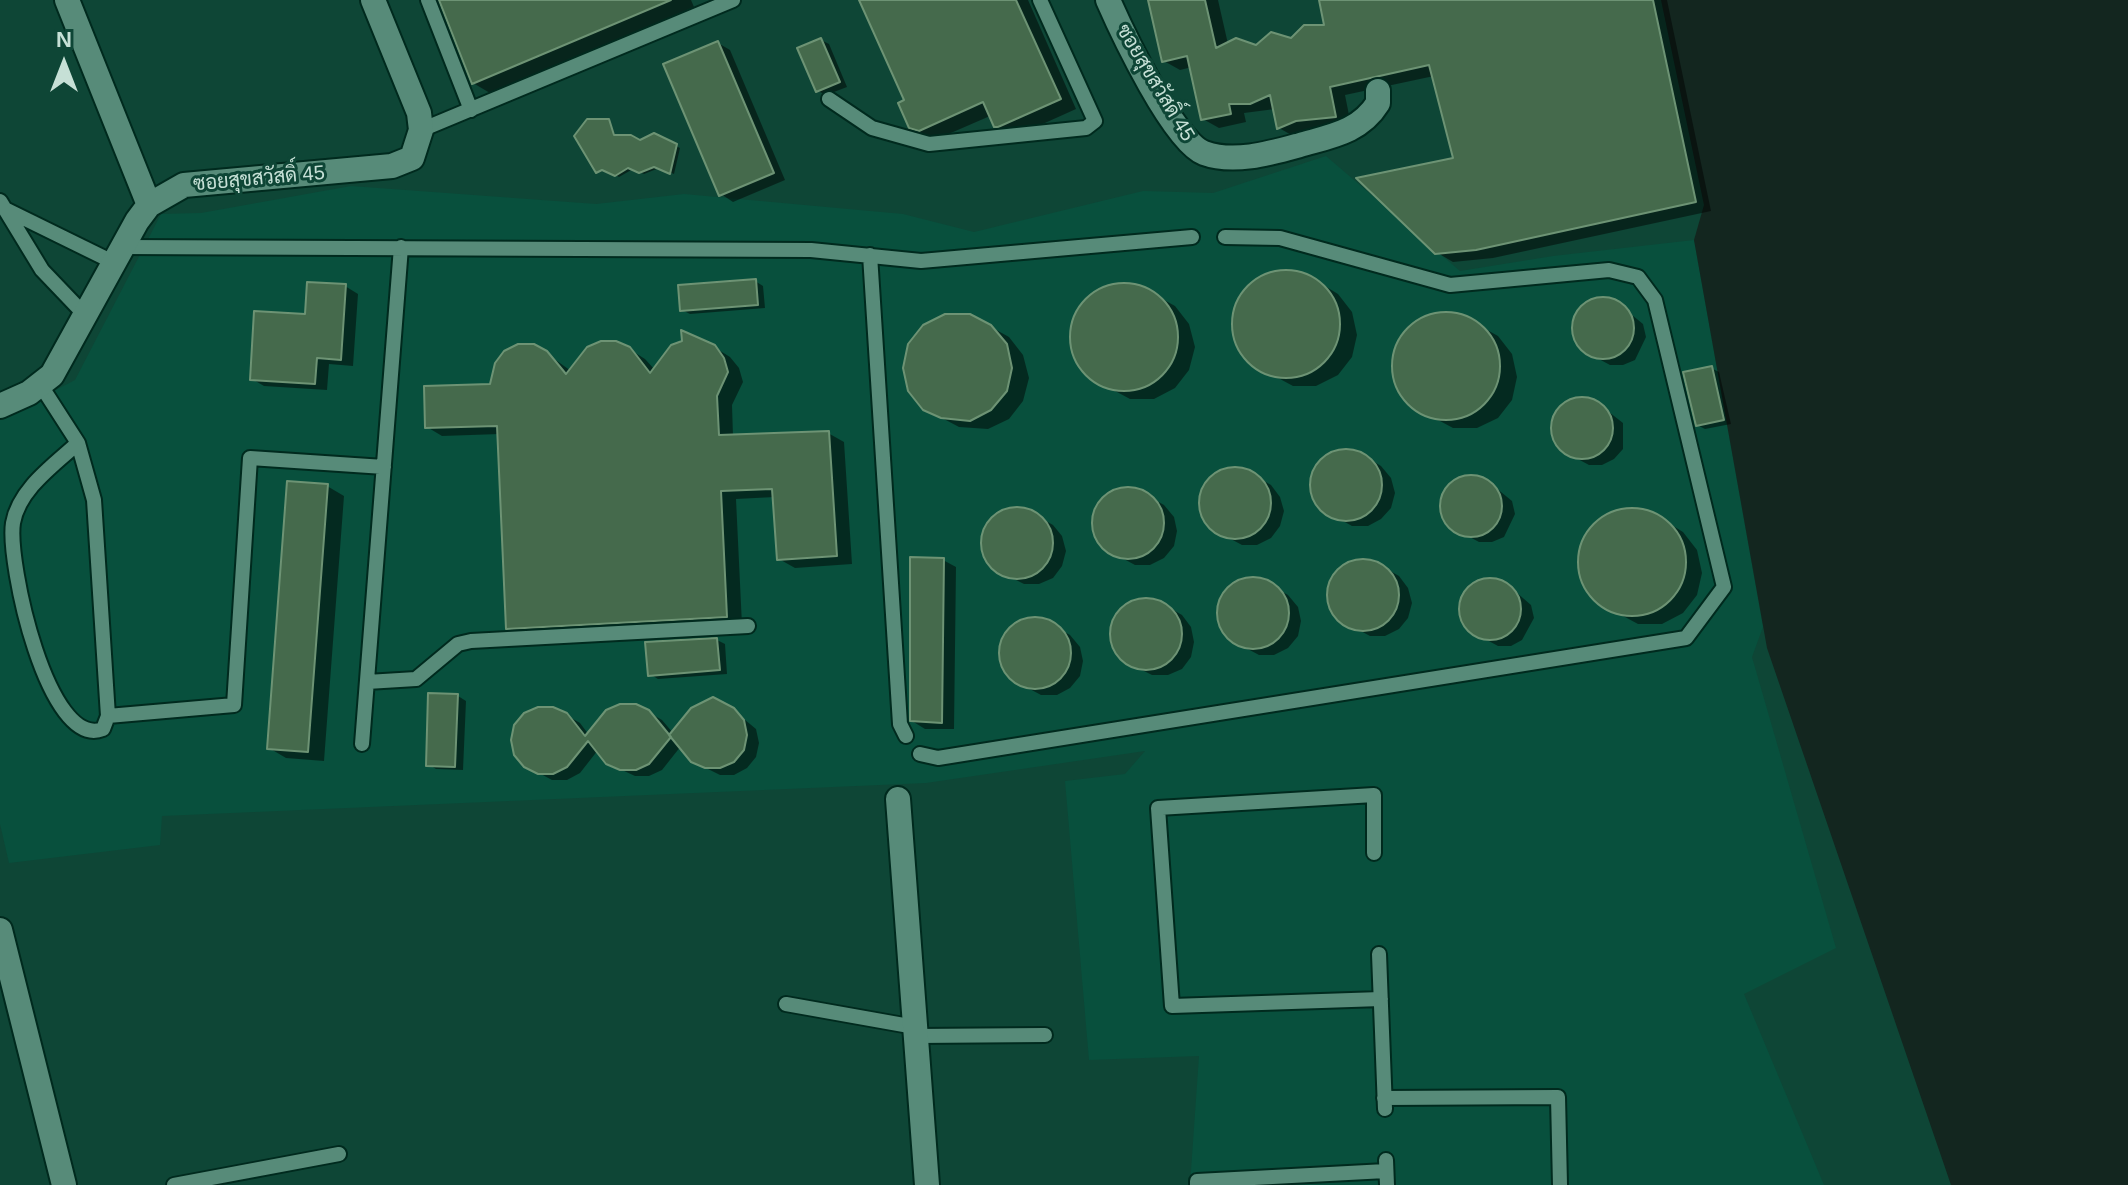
<!DOCTYPE html>
<html>
<head>
<meta charset="utf-8">
<style>
  body { margin:0 }
  #map { position:relative; width:2128px; height:1185px; overflow:hidden; background:#0e4636; font-family:Arial,sans-serif }
  canvas { display:block }
  .north { position:absolute; left:24px; top:24px; width:80px; height:80px; -webkit-text-stroke:6px #0e4636; paint-order:stroke; rotate:0deg; font-size:22px; font-weight:700; line-height:32px; text-align:center; color:#c6e0d6 }
  .north::after { content:''; display:block; margin:auto; width:28px; height:36px; background:#c6e0d6; clip-path:polygon(50% 0,100% 100%,50% 72%,0 100%) }
</style>
</head>
<body>
<div id="map">
<canvas width="2128" height="1185"></canvas>
<div class="north">N</div>
</div>
<script>
const ctx = document.querySelector('canvas').getContext('2d');
ctx.lineJoin = 'round';
function paint(path, color) { ctx.fillStyle = color; ctx.fill(path, 'evenodd'); }
function strokePath(path, color, width, dash) { ctx.strokeStyle = color; ctx.lineWidth = width; ctx.lineCap = dash ? 'butt' : 'round'; ctx.setLineDash(dash || []); ctx.stroke(path); }
function label(font, color, halo, rows, align = 'center') {
  ctx.font = font + ' Arial,Sarabun,sans-serif'; ctx.lineWidth = 6; ctx.setLineDash([]); ctx.textBaseline = 'middle'; ctx.strokeStyle = halo; ctx.fillStyle = color; for (const [text, x, y, turn = 0] of rows) {
    ctx.save(); ctx.translate(x, y); ctx.rotate((+turn || 0) * Math.PI / 180); ctx.textAlign = isNaN(turn) ? turn : align; if (halo) ctx.strokeText(text, 0, 0); ctx.fillText(text, 0, 0); ctx.restore();
  }
}
paint(new Path2D(`
  M 1326,156 L 1460,271 L 1553,256 L 1694,240 L 1763,627 L 1752,657 L 1836,948 L 1744,994 L 1824,1185 L 1190,1185 L 1199,1056 L 1089,1060 L 1065,781 L 1125,774 L 1145,751 L 926,783 L 162,816 L 160,845 L 9,863 L 0,824 L 0,419 L 75,380 L 161,214 L 201,213 L 351,186 L 596,204 L 684,194 L 903,214 L 974,232 L 1143,191 L 1213,193 Z`), '#08503d');
paint(new Path2D(`
  M 1661,0 L 2128,0 L 2128,1185 L 1951,1185 L 1767,648 L 1694,240 L 1704,205 Z`), '#13261f');
paint(new Path2D(`
  M 441,0 L 691,0 L 694,7 L 490,93 L 473,83 Z
  M 861,0 L 1028,0 L 1076,109 L 1016,136 L 996,126 L 990,116 L 937,139 L 928,137 L 911,127 L 907,101 Z
  M 1162,0 L 1218,0 L 1228,44 L 1257,47 L 1291,40 L 1327,27 L 1321,0 L 1667,0 L 1711,211 L 1493,258 L 1453,262 L 1436,252 L 1455,159 L 1434,76 L 1345,95 L 1351,125 L 1295,137 L 1279,128 L 1275,109 L 1244,113 L 1246,122 L 1219,128 L 1203,119 L 1192,67 L 1180,70 L 1164,61 Z
  M 821,40 L 829,44 L 847,87 L 826,95 L 818,91 Z
  M 718,43 L 730,50 L 785,180 L 733,202 L 721,194 Z
  M 609,121 L 616,137 L 640,142 L 654,135 L 680,148 L 674,174 L 659,168 L 644,174 L 633,169 L 619,177 L 607,170 L 597,172 Z
  M 1274,273 L 1298,273 L 1320,283 L 1338,294 L 1352,312 L 1357,335 L 1352,357 L 1338,375 L 1316,386 L 1293,386 L 1254,365 L 1239,347 L 1233,324 L 1239,301 L 1254,283 Z
  M 755,281 L 763,286 L 765,308 L 690,314 L 682,310 Z
  M 345,286 L 358,294 L 353,366 L 329,364 L 327,390 L 264,386 L 252,379 L 306,316 Z
  M 1112,286 L 1135,286 L 1157,296 L 1175,306 L 1189,324 L 1195,347 L 1189,370 L 1175,388 L 1154,399 L 1130,399 L 1091,378 L 1076,360 L 1071,337 L 1076,314 L 1091,296 Z
  M 1596,300 L 1609,300 L 1621,306 L 1643,324 L 1646,337 L 1635,360 L 1623,365 L 1610,365 L 1584,351 L 1576,341 L 1576,316 L 1584,305 Z
  M 1434,315 L 1458,315 L 1480,326 L 1498,336 L 1512,354 L 1517,377 L 1512,400 L 1498,418 L 1477,428 L 1453,428 L 1414,407 L 1399,389 L 1394,366 L 1399,344 L 1414,326 Z
  M 991,327 L 1009,337 L 1023,355 L 1029,378 L 1023,401 L 1009,419 L 988,429 L 959,427 L 925,409 Z
  M 714,347 L 730,357 L 739,368 L 743,382 L 732,405 L 733,436 L 828,433 L 844,442 L 852,564 L 795,568 L 779,559 L 775,497 L 736,499 L 742,625 L 524,637 L 508,628 L 500,434 L 442,436 L 427,427 L 546,353 L 571,371 L 629,349 L 645,359 L 655,370 Z
  M 1711,368 L 1719,372 L 1731,424 L 1705,429 L 1697,425 Z
  M 1575,400 L 1588,400 L 1600,405 L 1623,423 L 1623,449 L 1614,459 L 1602,465 L 1589,465 L 1563,451 L 1555,441 L 1552,428 L 1555,415 L 1563,405 Z
  M 1338,451 L 1354,451 L 1368,458 L 1381,466 L 1391,478 L 1395,493 L 1391,508 L 1381,519 L 1368,526 L 1352,526 L 1325,511 L 1315,500 L 1312,485 L 1315,470 L 1325,458 Z
  M 1228,470 L 1243,470 L 1257,477 L 1271,485 L 1280,497 L 1284,511 L 1280,526 L 1271,538 L 1257,545 L 1242,545 L 1214,530 L 1204,518 L 1201,503 L 1204,488 L 1214,477 Z
  M 1464,477 L 1478,477 L 1490,483 L 1512,501 L 1515,514 L 1504,537 L 1492,542 L 1479,542 L 1453,528 L 1444,518 L 1444,493 L 1453,482 Z
  M 327,486 L 344,496 L 324,761 L 286,758 L 269,748 Z
  M 1121,490 L 1136,490 L 1150,497 L 1164,505 L 1174,517 L 1177,531 L 1174,546 L 1164,558 L 1150,565 L 1135,565 L 1107,550 L 1097,538 L 1094,523 L 1097,509 L 1107,497 Z
  M 1010,510 L 1025,510 L 1039,517 L 1053,525 L 1062,536 L 1066,551 L 1062,566 L 1053,578 L 1039,584 L 1024,584 L 996,570 L 986,558 L 983,543 L 986,528 L 996,516 Z
  M 1620,511 L 1643,511 L 1665,521 L 1683,532 L 1697,550 L 1702,573 L 1697,595 L 1683,613 L 1662,624 L 1638,624 L 1599,603 L 1584,585 L 1579,562 L 1584,539 L 1599,521 Z
  M 912,559 L 943,560 L 956,567 L 954,729 L 925,729 L 912,721 Z
  M 1356,561 L 1371,561 L 1385,568 L 1399,576 L 1408,588 L 1412,603 L 1408,618 L 1399,629 L 1385,636 L 1370,636 L 1342,621 L 1333,609 L 1329,595 L 1333,580 L 1342,568 Z
  M 1245,580 L 1260,580 L 1274,587 L 1288,595 L 1298,607 L 1301,621 L 1298,636 L 1288,648 L 1274,655 L 1259,655 L 1231,640 L 1222,628 L 1218,613 L 1222,599 L 1231,587 Z
  M 1483,581 L 1497,581 L 1509,586 L 1531,605 L 1534,618 L 1522,640 L 1511,646 L 1498,646 L 1472,632 L 1463,622 L 1463,597 L 1471,586 Z
  M 1138,600 L 1153,600 L 1168,607 L 1182,615 L 1191,627 L 1194,642 L 1191,657 L 1182,669 L 1168,675 L 1152,675 L 1124,661 L 1115,649 L 1112,633 L 1115,619 L 1124,607 Z
  M 1027,620 L 1042,620 L 1056,627 L 1070,635 L 1080,647 L 1083,661 L 1080,676 L 1070,688 L 1057,695 L 1041,695 L 1013,680 L 1004,668 L 1000,653 L 1004,639 L 1013,627 Z
  M 717,640 L 725,644 L 727,674 L 658,679 L 650,674 Z
  M 458,696 L 466,701 L 463,770 L 436,769 L 428,764 Z
  M 733,710 L 756,729 L 759,743 L 756,757 L 747,768 L 734,775 L 720,775 L 706,768 L 693,760 L 681,746 L 662,770 L 649,776 L 635,776 L 622,770 L 608,762 L 598,750 L 580,773 L 567,780 L 552,780 L 539,773 L 566,715 L 580,723 L 589,735 L 648,712 L 662,720 L 673,733 Z`), '#0007');
const building = new Path2D(`
  M 439,0 L 671,0 L 472,84 Z
  M 859,0 L 1016,0 L 1061,99 L 998,127 L 994,127 L 983,102 L 919,131 L 909,128 L 898,103 L 904,100 Z
  M 1148,0 L 1205,0 L 1216,48 L 1236,38 L 1256,45 L 1271,32 L 1291,38 L 1304,25 L 1324,25 L 1319,0 L 1653,0 L 1696,202 L 1476,250 L 1435,254 L 1356,178 L 1453,158 L 1429,65 L 1330,87 L 1336,117 L 1296,121 L 1277,129 L 1270,95 L 1250,104 L 1229,104 L 1231,114 L 1201,120 L 1187,56 L 1162,62 Z
  M 821,38 L 840,82 L 816,92 L 797,48 Z
  M 718,41 L 774,173 L 719,196 L 663,64 Z
  M 587,119 L 609,119 L 614,135 L 631,135 L 640,140 L 654,133 L 677,144 L 670,174 L 654,167 L 639,173 L 628,168 L 615,176 L 602,170 L 596,173 L 574,136 Z
  M1232 324a54 54 0 1 1 108 0a54 54 0 1 1-108 0Z
  M 756,279 L 758,305 L 680,311 L 678,285 Z
  M 307,282 L 346,284 L 341,360 L 317,358 L 315,384 L 250,380 L 254,311 L 305,314 Z
  M1070 337a54 54 0 1 1 108 0a54 54 0 1 1-108 0Z
  M1572 328a31 31 0 1 1 62 0a31 31 0 1 1-62 0Z
  M1392 366a54 54 0 1 1 108 0a54 54 0 1 1-108 0Z
  M 945,314 L 970,314 L 991,325 L 1007,344 L 1012,368 L 1007,391 L 991,410 L 970,421 L 941,418 L 923,410 L 908,391 L 903,368 L 908,344 L 923,325 Z
  M 681,330 L 715,345 L 724,358 L 728,372 L 717,396 L 719,435 L 829,431 L 837,556 L 777,560 L 772,489 L 721,491 L 727,617 L 506,629 L 497,426 L 425,428 L 424,386 L 490,384 L 495,363 L 504,351 L 518,344 L 534,344 L 547,351 L 566,374 L 587,347 L 601,341 L 616,341 L 630,347 L 650,373 L 671,345 L 682,341 Z
  M 1712,366 L 1724,420 L 1696,426 L 1683,372 Z
  M1551 428a31 31 0 1 1 62 0a31 31 0 1 1-62 0Z
  M1310 485a36 36 0 1 1 72 0a36 36 0 1 1-72 0Z
  M1199 503a36 36 0 1 1 72 0a36 36 0 1 1-72 0Z
  M1440 506a31 31 0 1 1 62 0a31 31 0 1 1-62 0Z
  M 287,481 L 328,484 L 308,752 L 267,749 Z
  M1092 523a36 36 0 1 1 72 0a36 36 0 1 1-72 0Z
  M981 543a36 36 0 1 1 72 0a36 36 0 1 1-72 0Z
  M1578 562a54 54 0 1 1 108 0a54 54 0 1 1-108 0Z
  M 910,557 L 944,558 L 942,723 L 910,721 Z
  M1327 595a36 36 0 1 1 72 0a36 36 0 1 1-72 0Z
  M1217 613a36 36 0 1 1 72 0a36 36 0 1 1-72 0Z
  M1459 609a31 31 0 1 1 62 0a31 31 0 1 1-62 0Z
  M1110 634a36 36 0 1 1 72 0a36 36 0 1 1-72 0Z
  M999 653a36 36 0 1 1 72 0a36 36 0 1 1-72 0Z
  M 717,638 L 720,670 L 648,676 L 645,642 Z
  M 428,693 L 458,694 L 455,767 L 426,766 Z
  M 713,697 L 734,708 L 744,720 L 747,735 L 744,750 L 734,762 L 720,768 L 705,768 L 691,762 L 669,735 L 691,708 Z
  M 620,704 L 636,704 L 649,710 L 671,737 L 649,764 L 636,770 L 620,770 L 606,764 L 588,741 L 567,767 L 553,774 L 538,774 L 524,767 L 514,755 L 511,740 L 514,725 L 524,713 L 538,707 L 553,707 L 567,713 L 585,736 L 606,710 Z`);
paint(building, '#456a4c');
strokePath(building, '#6d9374', 2);
const lane = new Path2D(`
  M 428,0 L 471,110
  M 829,99 L 872,128 L 929,144 L 1086,128 L 1095,121 L 1040,0
  M 421,130 L 733,0
  M 0,201 L 42,270 L 85,315
  M 7,210 L 115,263
  M 122,247 L 811,250 L 921,261 L 1192,237
  M 870,255 L 900,724 L 906,736
  M 40,384 L 78,443 L 94,500 L 108,716 L 103,729 C 48,751 7,562 13,523 C 19,489 54,465 78,443
  M 367,682 L 416,679 L 458,644 L 471,641 L 748,626
  M 108,716 L 234,705 L 250,458 L 384,467
  M 362,744 L 401,247
  M 920,754 L 938,758 L 1686,638 L 1724,587 L 1655,300 L 1638,277 L 1609,270 L 1450,285 L 1280,238 L 1225,237
  M 1374,853 L 1374,795 L 1158,808 L 1172,1006 L 1381,999
  M 1379,954 L 1385,1109
  M 786,1004 L 915,1027
  M 916,1036 L 1045,1035
  M 1384,1098 L 1558,1097 L 1560,1185
  M 1386,1160 L 1387,1185
  M 174,1185 L 339,1154
  M 1197,1185 L 1197,1181 L 1386,1171`);
const street = new Path2D(`
  M 67,0 L 149,205
  M 1108,0 C 1122,32 1174,142 1204,153 C 1234,164 1271,153 1300,145 C 1331,136 1360,132 1378,103 L 1378,91
  M 0,406 L 29,393 L 52,375 L 137,221 L 149,205 L 184,185 L 392,166 L 412,158 L 421,130 L 419,113 L 373,0
  M 898,799 L 927,1185
  M 0,930 L 64,1185`);
strokePath(lane, '#002a1e', 18);
strokePath(street, '#002a1e', 28);
strokePath(lane, '#578b79', 14);
strokePath(street, '#578b79', 24);
label('20px', '#c6e0d6', '#0e4636', [
  ["ซอยสุขสวัสดิ์ 45",1155,83,59],
  ["ซอยสุขสวัสดิ์ 45",259,179,-5]
]);
</script>
</body>
</html>
